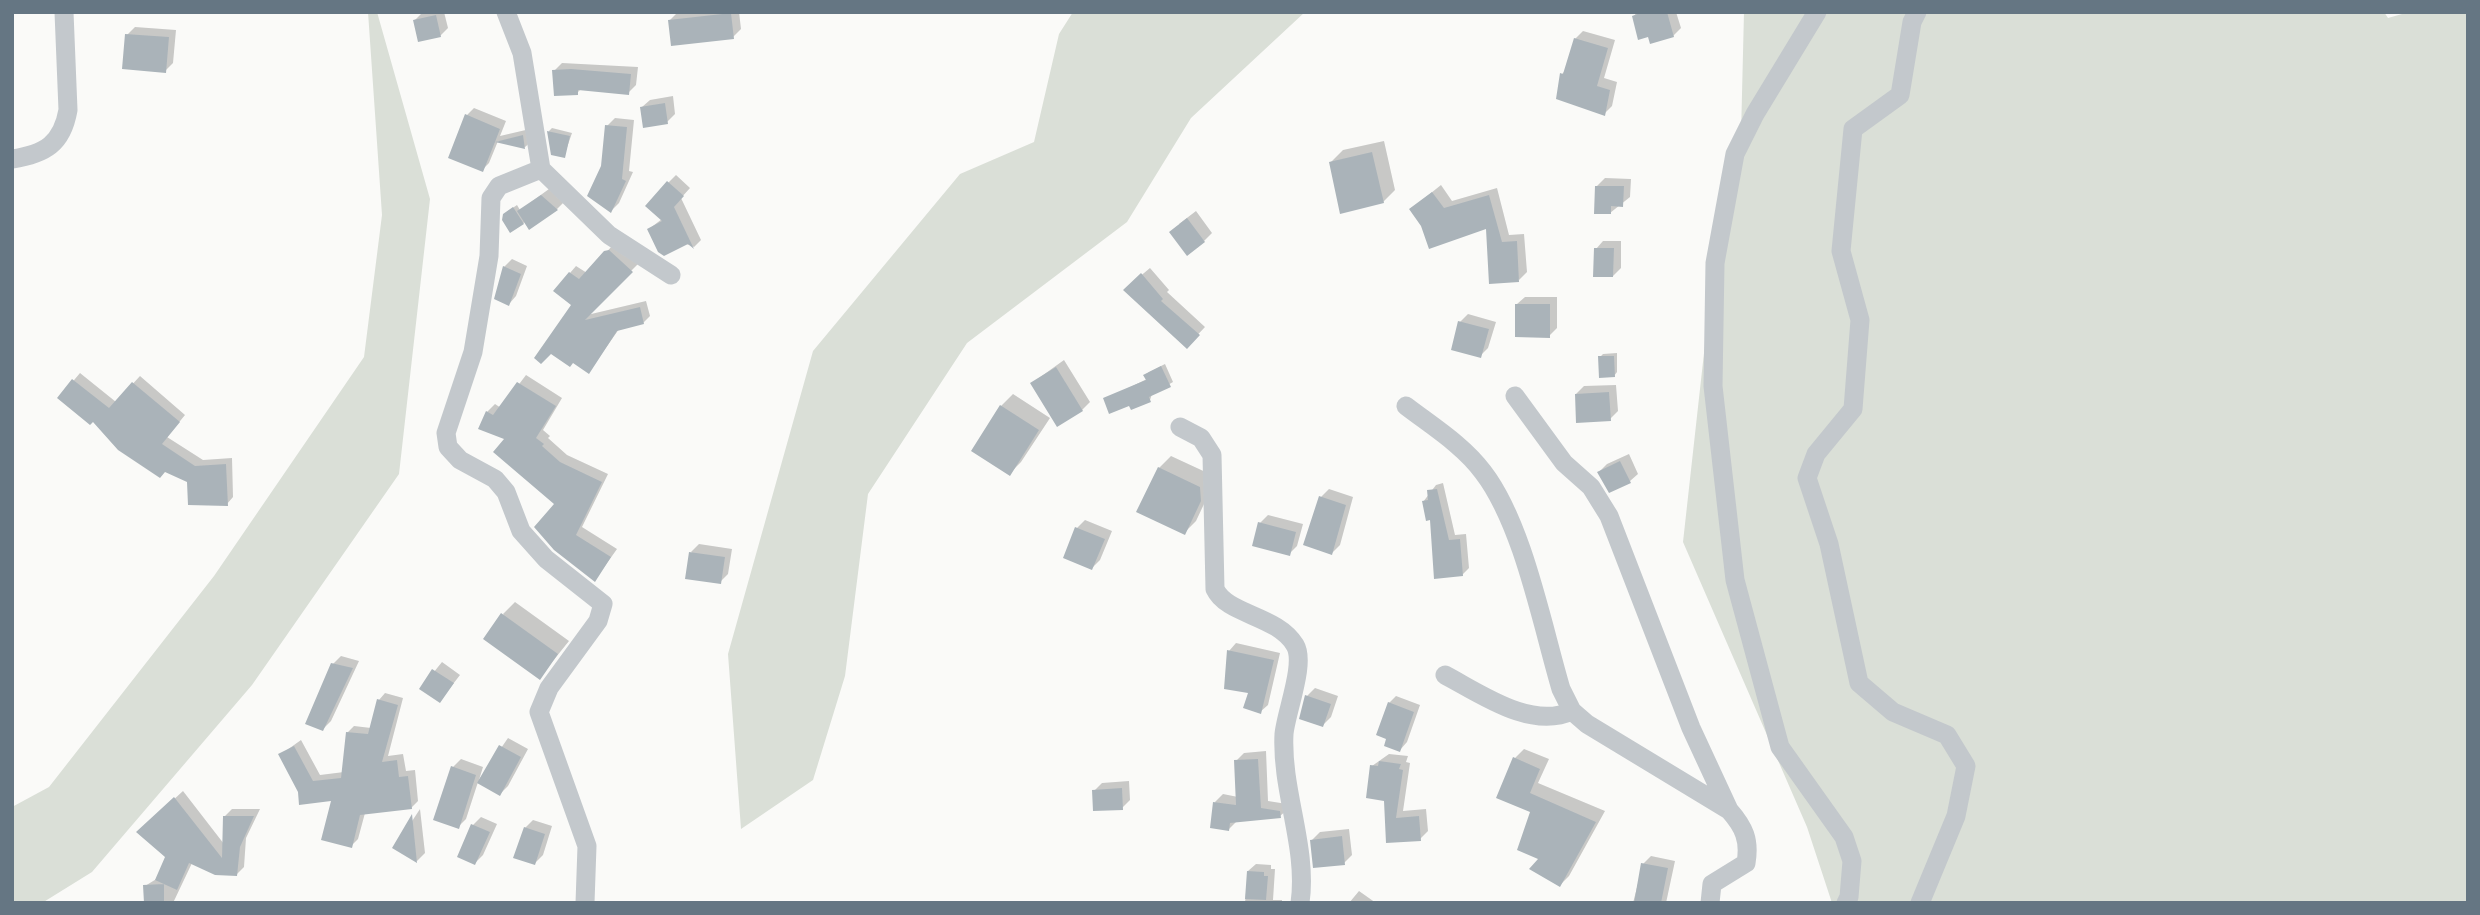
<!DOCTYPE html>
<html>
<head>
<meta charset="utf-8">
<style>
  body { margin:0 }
  #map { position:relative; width:2480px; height:915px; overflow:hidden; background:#fafaf8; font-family:Arial,sans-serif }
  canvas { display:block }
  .frame { position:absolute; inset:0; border:14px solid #657683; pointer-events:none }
</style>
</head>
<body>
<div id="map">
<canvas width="2480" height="915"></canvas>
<div class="frame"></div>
</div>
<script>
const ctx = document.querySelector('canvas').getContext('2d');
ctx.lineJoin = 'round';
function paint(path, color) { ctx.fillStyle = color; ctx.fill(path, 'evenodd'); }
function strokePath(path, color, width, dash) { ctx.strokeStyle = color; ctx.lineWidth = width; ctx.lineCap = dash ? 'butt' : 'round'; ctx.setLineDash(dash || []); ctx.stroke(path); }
paint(new Path2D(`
  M 368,12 L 377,12 L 430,199 L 399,474 L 252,685 L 92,872 L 42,903 L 12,903 L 12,807 L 49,787 L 214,576 L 364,357 L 382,215 Z
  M 1073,12 L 1305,12 L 1191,118 L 1127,222 L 967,343 L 868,494 L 845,676 L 813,780 L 741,829 L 728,654 L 813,351 L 960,174 L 1034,142 L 1059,34 Z
  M 1744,12 L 2384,12 L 2388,18 L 2409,12 L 2468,12 L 2468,903 L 1832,903 L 1807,827 L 1683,542 L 1712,281 L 1740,176 Z`), '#dadfd7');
paint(new Path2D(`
  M 423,12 L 444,12 L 448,28 L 440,36 L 415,20 Z
  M 678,12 L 739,12 L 741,29 L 733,37 L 670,20 Z
  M 1637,12 L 1676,12 L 1681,28 L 1673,36 L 1649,35 L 1634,16 Z
  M 135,27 L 176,30 L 173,63 L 165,71 L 127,35 Z
  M 1583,31 L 1615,40 L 1604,78 L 1617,82 L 1612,106 L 1604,114 L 1562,74 L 1566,70 L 1575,39 Z
  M 562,63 L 638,67 L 636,85 L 628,93 L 582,88 L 577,93 L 554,71 Z
  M 673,96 L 675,114 L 667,122 L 642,107 L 650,100 Z
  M 474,108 L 506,121 L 500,136 L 530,129 L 532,141 L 525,147 L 498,141 L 489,163 L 482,170 L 467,115 Z
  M 615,118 L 634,120 L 629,171 L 633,172 L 619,203 L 611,211 L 603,166 L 607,126 Z
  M 552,128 L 572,133 L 564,156 L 553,154 L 549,131 Z
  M 1384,141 L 1395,190 L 1383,202 L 1331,162 L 1343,150 Z
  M 676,175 L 690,188 L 681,198 L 701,240 L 694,247 L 649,229 L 662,219 L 668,183 Z
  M 1605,178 L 1631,179 L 1630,197 L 1610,213 L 1597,186 Z
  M 1441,185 L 1452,201 L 1497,188 L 1509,235 L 1524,234 L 1527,272 L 1519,280 L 1487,227 L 1423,225 L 1411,209 Z
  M 549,189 L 564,202 L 557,209 L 523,223 L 508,211 L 517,205 L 520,210 Z
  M 1196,211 L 1212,233 L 1204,241 L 1179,224 Z
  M 1603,241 L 1621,241 L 1621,268 L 1613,276 L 1596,249 Z
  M 613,245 L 638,264 L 587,315 L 646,301 L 650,316 L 643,323 L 619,329 L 589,372 L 570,273 L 576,266 L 587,273 Z
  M 512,259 L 527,266 L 516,296 L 509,304 L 504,267 Z
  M 1150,268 L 1169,290 L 1167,292 L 1205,327 L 1187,346 L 1132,283 Z
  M 1525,297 L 1557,297 L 1557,328 L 1549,336 L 1517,304 Z
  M 1468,314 L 1496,322 L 1488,348 L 1480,356 L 1460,322 Z
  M 1617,353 L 1617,372 L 1614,376 L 1600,357 L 1603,354 Z
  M 1064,360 L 1090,402 L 1082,410 L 1032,383 Z
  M 1165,364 L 1173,382 L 1152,394 L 1150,400 L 1130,403 L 1105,399 L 1147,379 L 1145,375 L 1149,372 Z
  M 80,373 L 116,402 L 140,376 L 185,415 L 167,437 L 203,460 L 232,458 L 233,497 L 227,504 L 59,398 Z
  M 526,375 L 562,398 L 543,430 L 550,436 L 548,438 L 567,455 L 608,474 L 582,527 L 617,549 L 595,580 L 556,504 L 487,412 L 495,404 L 501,408 Z
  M 1616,385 L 1618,411 L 1610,419 L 1576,394 L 1584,386 Z
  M 1013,394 L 1050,418 L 1021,462 L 1009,474 L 1001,406 Z
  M 1629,454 L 1638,474 L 1630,481 L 1599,472 L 1607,464 Z
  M 1171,456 L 1212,475 L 1212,487 L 1196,521 L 1184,533 L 1159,468 Z
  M 1443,483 L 1455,535 L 1466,534 L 1469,568 L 1462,575 L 1423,502 L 1436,485 Z
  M 1329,489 L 1353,497 L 1340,545 L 1332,553 L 1321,497 Z
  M 1268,515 L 1303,524 L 1297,546 L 1289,554 L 1260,523 Z
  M 1085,520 L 1112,531 L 1100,560 L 1092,568 L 1077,528 Z
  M 699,544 L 732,549 L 728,574 L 720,582 L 691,552 Z
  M 515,602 L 569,641 L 540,677 L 503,614 Z
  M 1236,643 L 1280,653 L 1268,705 L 1260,712 L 1229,651 Z
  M 341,656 L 359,661 L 331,721 L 323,729 L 333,664 Z
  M 442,662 L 460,675 L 440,701 L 421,688 Z
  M 1315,688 L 1338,696 L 1331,717 L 1323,725 L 1307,696 Z
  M 385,693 L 403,698 L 388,756 L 403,754 L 406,771 L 415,770 L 418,801 L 411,808 L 365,813 L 358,839 L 351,846 L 333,799 L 299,792 L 280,755 L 301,740 L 320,775 L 344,772 L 347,733 L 354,726 L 371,728 L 379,700 Z
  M 1396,696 L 1420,705 L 1407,742 L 1400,750 L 1388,738 L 1389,703 Z
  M 508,738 L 528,749 L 508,786 L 500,794 L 478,782 L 466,819 L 458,827 L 453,767 L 461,759 L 483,767 L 479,780 Z
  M 1524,749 L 1549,759 L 1538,783 L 1605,811 L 1569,876 L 1560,885 L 1541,858 L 1532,811 L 1515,758 Z
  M 1266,751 L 1268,801 L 1287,804 L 1288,809 L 1280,816 L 1237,821 L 1229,829 L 1215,802 L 1223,794 L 1238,797 L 1236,761 L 1244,753 Z
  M 1389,754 L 1408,756 L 1406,762 L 1410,763 L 1403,811 L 1426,809 L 1428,831 L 1420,839 L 1388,841 L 1385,799 L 1372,766 Z
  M 1129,781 L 1130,800 L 1122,808 L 1094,791 L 1102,783 Z
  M 183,791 L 224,844 L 225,816 L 232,809 L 260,809 L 246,838 L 244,867 L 236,875 L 192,863 L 173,903 L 146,903 L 145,886 L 158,878 L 167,856 L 146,825 Z
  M 420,809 L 425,853 L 417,861 L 395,847 Z
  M 481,817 L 497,824 L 483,855 L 475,863 L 473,825 Z
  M 533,820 L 552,826 L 543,855 L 535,863 L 525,828 Z
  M 1349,829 L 1352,855 L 1344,863 L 1312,840 L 1320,832 Z
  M 1651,856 L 1675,861 L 1666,903 L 1633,903 L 1643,864 Z
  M 1256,864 L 1271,865 L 1271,869 L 1275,869 L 1273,900 L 1282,900 L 1282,903 L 1245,903 L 1248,871 Z
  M 1359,891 L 1376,903 L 1349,903 Z`), '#0003');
paint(new Path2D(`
  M 1643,12 L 1667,12 L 1674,37 L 1650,44 L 1648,37 L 1638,40 L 1632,16 Z
  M 731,13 L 734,39 L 671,46 L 668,20 Z
  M 436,15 L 441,37 L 418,42 L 413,20 Z
  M 125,34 L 169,37 L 166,73 L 122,69 Z
  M 1574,38 L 1608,48 L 1597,86 L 1610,90 L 1605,116 L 1556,99 L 1560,73 L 1563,74 Z
  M 571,69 L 631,74 L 629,95 L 578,90 L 578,95 L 554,96 L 552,70 Z
  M 665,103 L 668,124 L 643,128 L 640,107 Z
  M 465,114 L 500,129 L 495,142 L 523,135 L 525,149 L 495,142 L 483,172 L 448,158 Z
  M 605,125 L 627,127 L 622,179 L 626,181 L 611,213 L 587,196 L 601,166 Z
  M 547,131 L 570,136 L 565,158 L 551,155 Z
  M 1372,152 L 1384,203 L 1340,214 L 1329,162 Z
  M 667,181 L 684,196 L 674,207 L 694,249 L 688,244 L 664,256 L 658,252 L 647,229 L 662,221 L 645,206 Z
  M 1595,186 L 1624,186 L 1623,207 L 1611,206 L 1611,214 L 1594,214 Z
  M 1432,192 L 1444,208 L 1489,195 L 1502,242 L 1517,241 L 1519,282 L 1489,284 L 1486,229 L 1429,249 L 1421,226 L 1409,209 Z
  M 541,195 L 558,210 L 529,230 L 517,211 Z
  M 513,207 L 524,224 L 510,233 L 502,220 L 503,214 Z
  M 1187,218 L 1205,242 L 1187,256 L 1169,232 Z
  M 1594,248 L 1614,248 L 1613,277 L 1593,277 Z
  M 609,250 L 633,272 L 585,320 L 640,307 L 644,324 L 617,331 L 589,374 L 573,363 L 570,367 L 551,354 L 541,364 L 534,358 L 571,305 L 553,291 L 569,272 L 579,279 L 604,251 Z
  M 503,266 L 521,274 L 509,306 L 494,299 Z
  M 1141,273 L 1163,299 L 1161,301 L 1200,335 L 1187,349 L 1123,290 Z
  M 1515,304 L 1550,304 L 1550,338 L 1515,337 Z
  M 1458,321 L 1489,329 L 1481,358 L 1451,350 Z
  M 1598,356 L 1614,356 L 1615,377 L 1599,378 Z
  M 1161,366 L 1171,387 L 1149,397 L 1151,402 L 1131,410 L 1129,406 L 1109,414 L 1103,398 L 1146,380 L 1143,375 Z
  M 1056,367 L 1083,411 L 1057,427 L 1030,383 Z
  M 72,379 L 109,408 L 132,382 L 180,422 L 162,444 L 195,466 L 226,464 L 228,506 L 188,505 L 187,482 L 165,472 L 160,478 L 118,450 L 93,422 L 90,425 L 57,398 Z
  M 517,382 L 556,406 L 536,438 L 544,444 L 542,446 L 560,462 L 602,482 L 576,535 L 611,557 L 595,582 L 554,550 L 534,527 L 554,504 L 493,452 L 504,439 L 478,429 L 486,411 L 493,415 Z
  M 1609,392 L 1611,421 L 1576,423 L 1575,394 Z
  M 1000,405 L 1039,430 L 1010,476 L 971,451 Z
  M 1620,461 L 1631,483 L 1609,493 L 1597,472 Z
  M 1158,467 L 1200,487 L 1201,501 L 1185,535 L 1136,512 Z
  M 1437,489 L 1449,540 L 1460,539 L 1463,576 L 1434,579 L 1430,520 L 1426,521 L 1422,501 L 1428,500 L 1427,490 Z
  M 1319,496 L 1346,505 L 1332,555 L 1303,545 Z
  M 1258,522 L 1296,532 L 1290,556 L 1252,546 Z
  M 1075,527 L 1105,539 L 1092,570 L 1063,558 Z
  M 689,552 L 725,557 L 721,584 L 685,579 Z
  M 501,613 L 558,654 L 540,680 L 483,639 Z
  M 1227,650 L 1274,660 L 1261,714 L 1243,708 L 1248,693 L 1224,689 Z
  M 331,663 L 353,668 L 323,731 L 305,724 Z
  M 432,669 L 454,683 L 440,703 L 419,689 Z
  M 1305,695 L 1331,704 L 1323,727 L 1299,719 Z
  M 377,699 L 398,705 L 382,762 L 397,760 L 399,777 L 408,776 L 412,809 L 360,815 L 352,848 L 321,840 L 331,801 L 299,805 L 298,792 L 278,754 L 294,746 L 313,781 L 341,778 L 346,732 L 368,734 Z
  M 1388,702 L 1414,712 L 1400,752 L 1384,746 L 1386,739 L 1376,735 Z
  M 499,745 L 521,757 L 500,796 L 477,783 Z
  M 1513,757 L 1540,769 L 1530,793 L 1596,822 L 1560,887 L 1529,869 L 1538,859 L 1517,850 L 1530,812 L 1496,798 Z
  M 1258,759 L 1261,808 L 1280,811 L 1281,818 L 1230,823 L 1229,831 L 1210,828 L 1213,802 L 1236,805 L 1234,760 Z
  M 1379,761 L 1401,764 L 1399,769 L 1403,770 L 1396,818 L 1419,816 L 1421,841 L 1386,843 L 1384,801 L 1366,798 L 1370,765 L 1378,766 Z
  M 451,766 L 476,775 L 459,829 L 433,820 Z
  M 1122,788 L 1123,810 L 1093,811 L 1092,790 Z
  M 174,797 L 222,858 L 223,816 L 254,816 L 240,847 L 237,876 L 215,875 L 189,863 L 177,890 L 155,880 L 165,857 L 136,832 Z
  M 412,814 L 417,863 L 392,848 Z
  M 471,824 L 490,832 L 475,865 L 457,857 Z
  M 524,827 L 545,834 L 535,865 L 513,858 Z
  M 1342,836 L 1345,865 L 1313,868 L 1310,840 Z
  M 1641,863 L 1668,868 L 1661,903 L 1634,903 Z
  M 1247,871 L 1264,872 L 1264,876 L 1268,876 L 1266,900 L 1245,899 Z
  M 164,884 L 164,903 L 144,903 L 143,885 Z`), '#aab3b9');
strokePath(new Path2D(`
  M 506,12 L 522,53 L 541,169 L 499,186 L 491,198 L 489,256 L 473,352 L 446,433 L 448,447 L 460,460 L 495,479 L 506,492 L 521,531 L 546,559 L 603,604 L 598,621 L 549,688 L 539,712 L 587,846 L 585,903
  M 1817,12 L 1755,114 L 1735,154 L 1715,263 L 1713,386 L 1735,580 L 1780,747 L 1844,837 L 1852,861 L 1849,897 L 1846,903
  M 1917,12 L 1912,22 L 1900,95 L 1853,129 L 1841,251 L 1860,320 L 1853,409 L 1816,454 L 1807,478 L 1829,544 L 1859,683 L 1893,712 L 1947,735 L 1966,766 L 1956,816 L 1920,903
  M 12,159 C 45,154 62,144 68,110 L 64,12
  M 541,169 L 609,235 L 671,275
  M 1515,396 L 1564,463 L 1591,487 L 1609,516 L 1691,728 L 1729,810
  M 1406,406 C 1432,426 1463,445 1483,472 C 1523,524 1542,625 1561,689 L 1572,711 L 1587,724 L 1729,810 C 1744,827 1750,840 1746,863 L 1712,884 L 1710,903
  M 1180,427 L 1201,438 L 1212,455 L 1215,589 C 1227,615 1277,615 1295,645 C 1306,663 1286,712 1284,734 C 1281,791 1308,847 1300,903
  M 1445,675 C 1481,694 1531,730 1572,711`), '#c3c8cc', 19);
</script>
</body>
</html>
